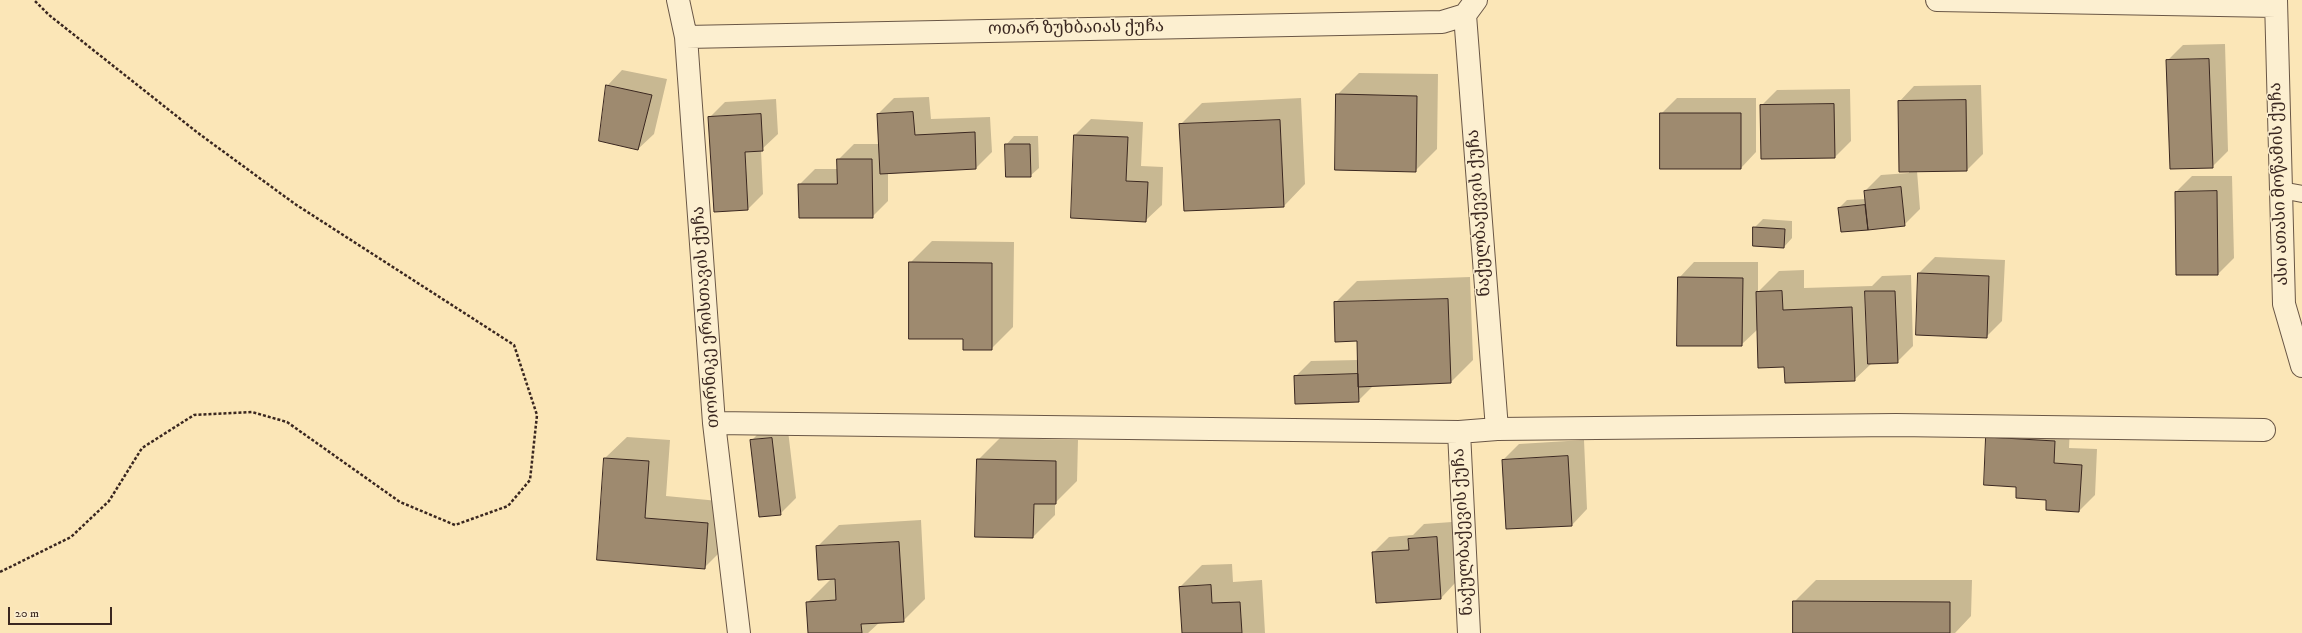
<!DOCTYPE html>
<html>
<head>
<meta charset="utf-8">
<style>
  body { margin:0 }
  #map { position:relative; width:2302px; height:633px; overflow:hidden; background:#fbe6b7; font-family:"IM FELL DW Pica",serif }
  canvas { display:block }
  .scale { position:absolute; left:8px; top:607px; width:104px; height:18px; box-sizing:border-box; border:2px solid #3a2720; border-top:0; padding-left:5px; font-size:12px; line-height:14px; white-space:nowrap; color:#3a2720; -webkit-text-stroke:3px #fcefd0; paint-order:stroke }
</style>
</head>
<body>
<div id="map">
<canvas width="2302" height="633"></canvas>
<div class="scale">20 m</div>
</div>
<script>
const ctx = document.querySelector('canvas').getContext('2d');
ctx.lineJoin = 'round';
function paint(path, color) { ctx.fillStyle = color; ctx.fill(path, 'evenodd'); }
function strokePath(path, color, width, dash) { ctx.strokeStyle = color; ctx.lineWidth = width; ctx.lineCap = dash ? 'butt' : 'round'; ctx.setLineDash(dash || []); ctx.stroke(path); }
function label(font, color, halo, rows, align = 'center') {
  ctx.font = font + ' "IM FELL DW Pica","Noto Serif Georgian",serif'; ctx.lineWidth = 3; ctx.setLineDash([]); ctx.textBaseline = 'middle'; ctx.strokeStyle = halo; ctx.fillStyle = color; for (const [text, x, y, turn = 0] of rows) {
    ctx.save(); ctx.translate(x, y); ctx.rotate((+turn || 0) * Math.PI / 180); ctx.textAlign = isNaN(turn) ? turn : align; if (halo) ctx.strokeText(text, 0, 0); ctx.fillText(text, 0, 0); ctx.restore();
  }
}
paint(new Path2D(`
  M 2225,44 L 2228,151 L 2212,167 L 2167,61 L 2183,45 Z
  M 622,70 L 667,79 L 654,134 L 638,149 L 607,86 Z
  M 1359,73 L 1438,74 L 1437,149 L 1415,171 L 1337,95 Z
  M 1981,85 L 1983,154 L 1967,170 L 1917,171 L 1920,209 L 1904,225 L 1842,231 L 1839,208 L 1847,200 L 1866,199 L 1865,191 L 1881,175 L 1909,173 L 1899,102 L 1914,86 Z
  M 1850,89 L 1851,141 L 1835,157 L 1761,106 L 1777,90 Z
  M 929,97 L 931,119 L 990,117 L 992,152 L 976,168 L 888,172 L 888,201 L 872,217 L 799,185 L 815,169 L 838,169 L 838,160 L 854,144 L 880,144 L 878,114 L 894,98 Z
  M 1301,98 L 1305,184 L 1284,206 L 1180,125 L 1202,103 Z
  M 1677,98 L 1756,98 L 1756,152 L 1741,168 L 1661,114 Z
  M 776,99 L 778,134 L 761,150 L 763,194 L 748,209 L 709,118 L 725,102 Z
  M 1091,119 L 1143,122 L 1141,166 L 1163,167 L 1162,205 L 1146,220 L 1075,135 Z
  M 1014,136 L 1038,136 L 1039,168 L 1030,176 L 1006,145 Z
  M 2192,176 L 2232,176 L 2234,258 L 2218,274 L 2176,192 Z
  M 1763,219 L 1792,221 L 1792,238 L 1784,247 L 1754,228 Z
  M 932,241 L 1014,242 L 1013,327 L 991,349 L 964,338 L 910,263 Z
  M 1935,257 L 2005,260 L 2002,321 L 1986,337 L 1917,334 L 1919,273 Z
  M 1694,262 L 1758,262 L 1758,292 L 1779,271 L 1804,270 L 1804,288 L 1872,286 L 1882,276 L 1911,275 L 1913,346 L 1897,362 L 1872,363 L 1854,380 L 1785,366 L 1758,329 L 1741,345 L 1679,278 Z
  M 1470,277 L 1473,360 L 1451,382 L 1374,385 L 1358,401 L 1295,377 L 1311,361 L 1358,360 L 1358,340 L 1335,303 L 1357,281 Z
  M 787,422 L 796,498 L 780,514 L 751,441 L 767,425 Z
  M 2070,426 L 2069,448 L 2097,449 L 2095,495 L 2079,511 L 2047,509 L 2047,499 L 2017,486 L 1987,438 Z
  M 627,437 L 670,440 L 666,496 L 729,502 L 726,546 L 704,568 L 598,560 L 605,458 Z
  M 1000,438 L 1078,440 L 1077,481 L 1055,503 L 1055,515 L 1033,537 L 978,460 Z
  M 1584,440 L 1587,509 L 1572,525 L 1503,460 L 1519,444 Z
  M 921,520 L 925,599 L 903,621 L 880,622 L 868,633 L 809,633 L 807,603 L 831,579 L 817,547 L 839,525 Z
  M 1452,522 L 1456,582 L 1441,598 L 1373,553 L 1389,537 L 1413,535 L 1424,524 Z
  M 1232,564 L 1233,582 L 1262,580 L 1265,633 L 1183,633 L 1180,587 L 1202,565 Z
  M 1816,580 L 1972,580 L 1971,616 L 1955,633 L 1794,633 L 1794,602 Z`), '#0003');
const building = new Path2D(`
  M 2209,59 L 2213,168 L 2170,169 L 2166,60 Z
  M 606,85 L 652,95 L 638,150 L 599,141 Z
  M 1336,94 L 1417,96 L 1416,172 L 1335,170 Z
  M 1966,100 L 1967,171 L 1899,172 L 1898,101 Z
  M 1834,104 L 1835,158 L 1761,159 L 1760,105 Z
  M 913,112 L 915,135 L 975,132 L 976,169 L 880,174 L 877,114 Z
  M 1660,113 L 1741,113 L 1741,169 L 1660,169 Z
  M 761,114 L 763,151 L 745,152 L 748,210 L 714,212 L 708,117 Z
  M 1280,120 L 1284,207 L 1184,211 L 1179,124 Z
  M 1074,135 L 1128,137 L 1126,181 L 1148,182 L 1146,222 L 1071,218 Z
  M 1005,144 L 1030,144 L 1031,177 L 1006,177 Z
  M 837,159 L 872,159 L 873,218 L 799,218 L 798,184 L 837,184 Z
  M 1901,187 L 1905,226 L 1868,230 L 1864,191 Z
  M 2217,191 L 2218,275 L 2176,275 L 2175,192 Z
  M 1865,205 L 1868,230 L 1841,232 L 1838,208 Z
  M 1753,227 L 1785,229 L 1784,248 L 1753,246 Z
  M 909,262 L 992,263 L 992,350 L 963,350 L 963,339 L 909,339 Z
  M 1918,273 L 1989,276 L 1987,338 L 1916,335 Z
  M 1678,277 L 1743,278 L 1742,346 L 1677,346 Z
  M 1782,291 L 1783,310 L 1852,307 L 1855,381 L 1785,383 L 1784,367 L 1758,368 L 1756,292 Z
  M 1865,291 L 1895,291 L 1898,363 L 1868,364 Z
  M 1448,299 L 1451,383 L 1358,387 L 1357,341 L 1335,342 L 1334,302 Z
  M 1358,374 L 1359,402 L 1295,404 L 1294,376 Z
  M 1986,437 L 2055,441 L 2054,463 L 2082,465 L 2079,512 L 2046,510 L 2046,500 L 2016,498 L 2016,487 L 1984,485 Z
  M 772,438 L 781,515 L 759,517 L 750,440 Z
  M 1568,456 L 1572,526 L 1506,529 L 1502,460 Z
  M 604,458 L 649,461 L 645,518 L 708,523 L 705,569 L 597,560 Z
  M 977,459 L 1056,461 L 1056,504 L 1034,504 L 1033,538 L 975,537 Z
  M 1437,537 L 1441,599 L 1376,603 L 1372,552 L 1409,550 L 1408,539 Z
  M 899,542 L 904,622 L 861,624 L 862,633 L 808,633 L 806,602 L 836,600 L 835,579 L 818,580 L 816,546 Z
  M 1211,585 L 1212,603 L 1240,602 L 1242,633 L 1182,633 L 1179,587 Z
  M 1793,601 L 1950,602 L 1950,633 L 1793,633 Z`);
paint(building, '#9e8a6f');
strokePath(building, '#3a2720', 1);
const lane = new Path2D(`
  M 2281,190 L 2302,194`);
const street = new Path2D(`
  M 678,0 L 686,37 L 714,423 L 739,633
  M 1476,0 L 1465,15 L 1497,429
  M 1937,0 L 2276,6
  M 2276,0 L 2284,304 L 2302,366
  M 686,37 L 1442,22 L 1465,15
  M 714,423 L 1459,432 L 1497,429 L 1896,425 L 2264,430
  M 1459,432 L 1469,633`);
strokePath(lane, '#6a5746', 18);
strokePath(street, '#6a5746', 24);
strokePath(new Path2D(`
  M 0,572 L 71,537 L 109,501 L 142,448 L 194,415 L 252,412 L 287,422 L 400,502 L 455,525 L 508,506 L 530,480 L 537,415 L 514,345 L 295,204 L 198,133 L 49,15 L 34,0`), '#3a2720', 2.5, [3, 2]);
strokePath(lane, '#fcefd0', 16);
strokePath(street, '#fcefd0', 22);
label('17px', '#3a2720', '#fcefd0', [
  ["ოთარ ზუხბაიას ქუჩა",1076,29,-1],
  ["ასი ათასი მოწამის ქუჩა",2280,184,-92],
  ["ნაქულბაქევის ქუჩა",1480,213,-94],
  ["თორნიკე ერისთავის ქუჩა",707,317,-94],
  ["ნაქულბაქევის ქუჩა",1464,532,-93]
]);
</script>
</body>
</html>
